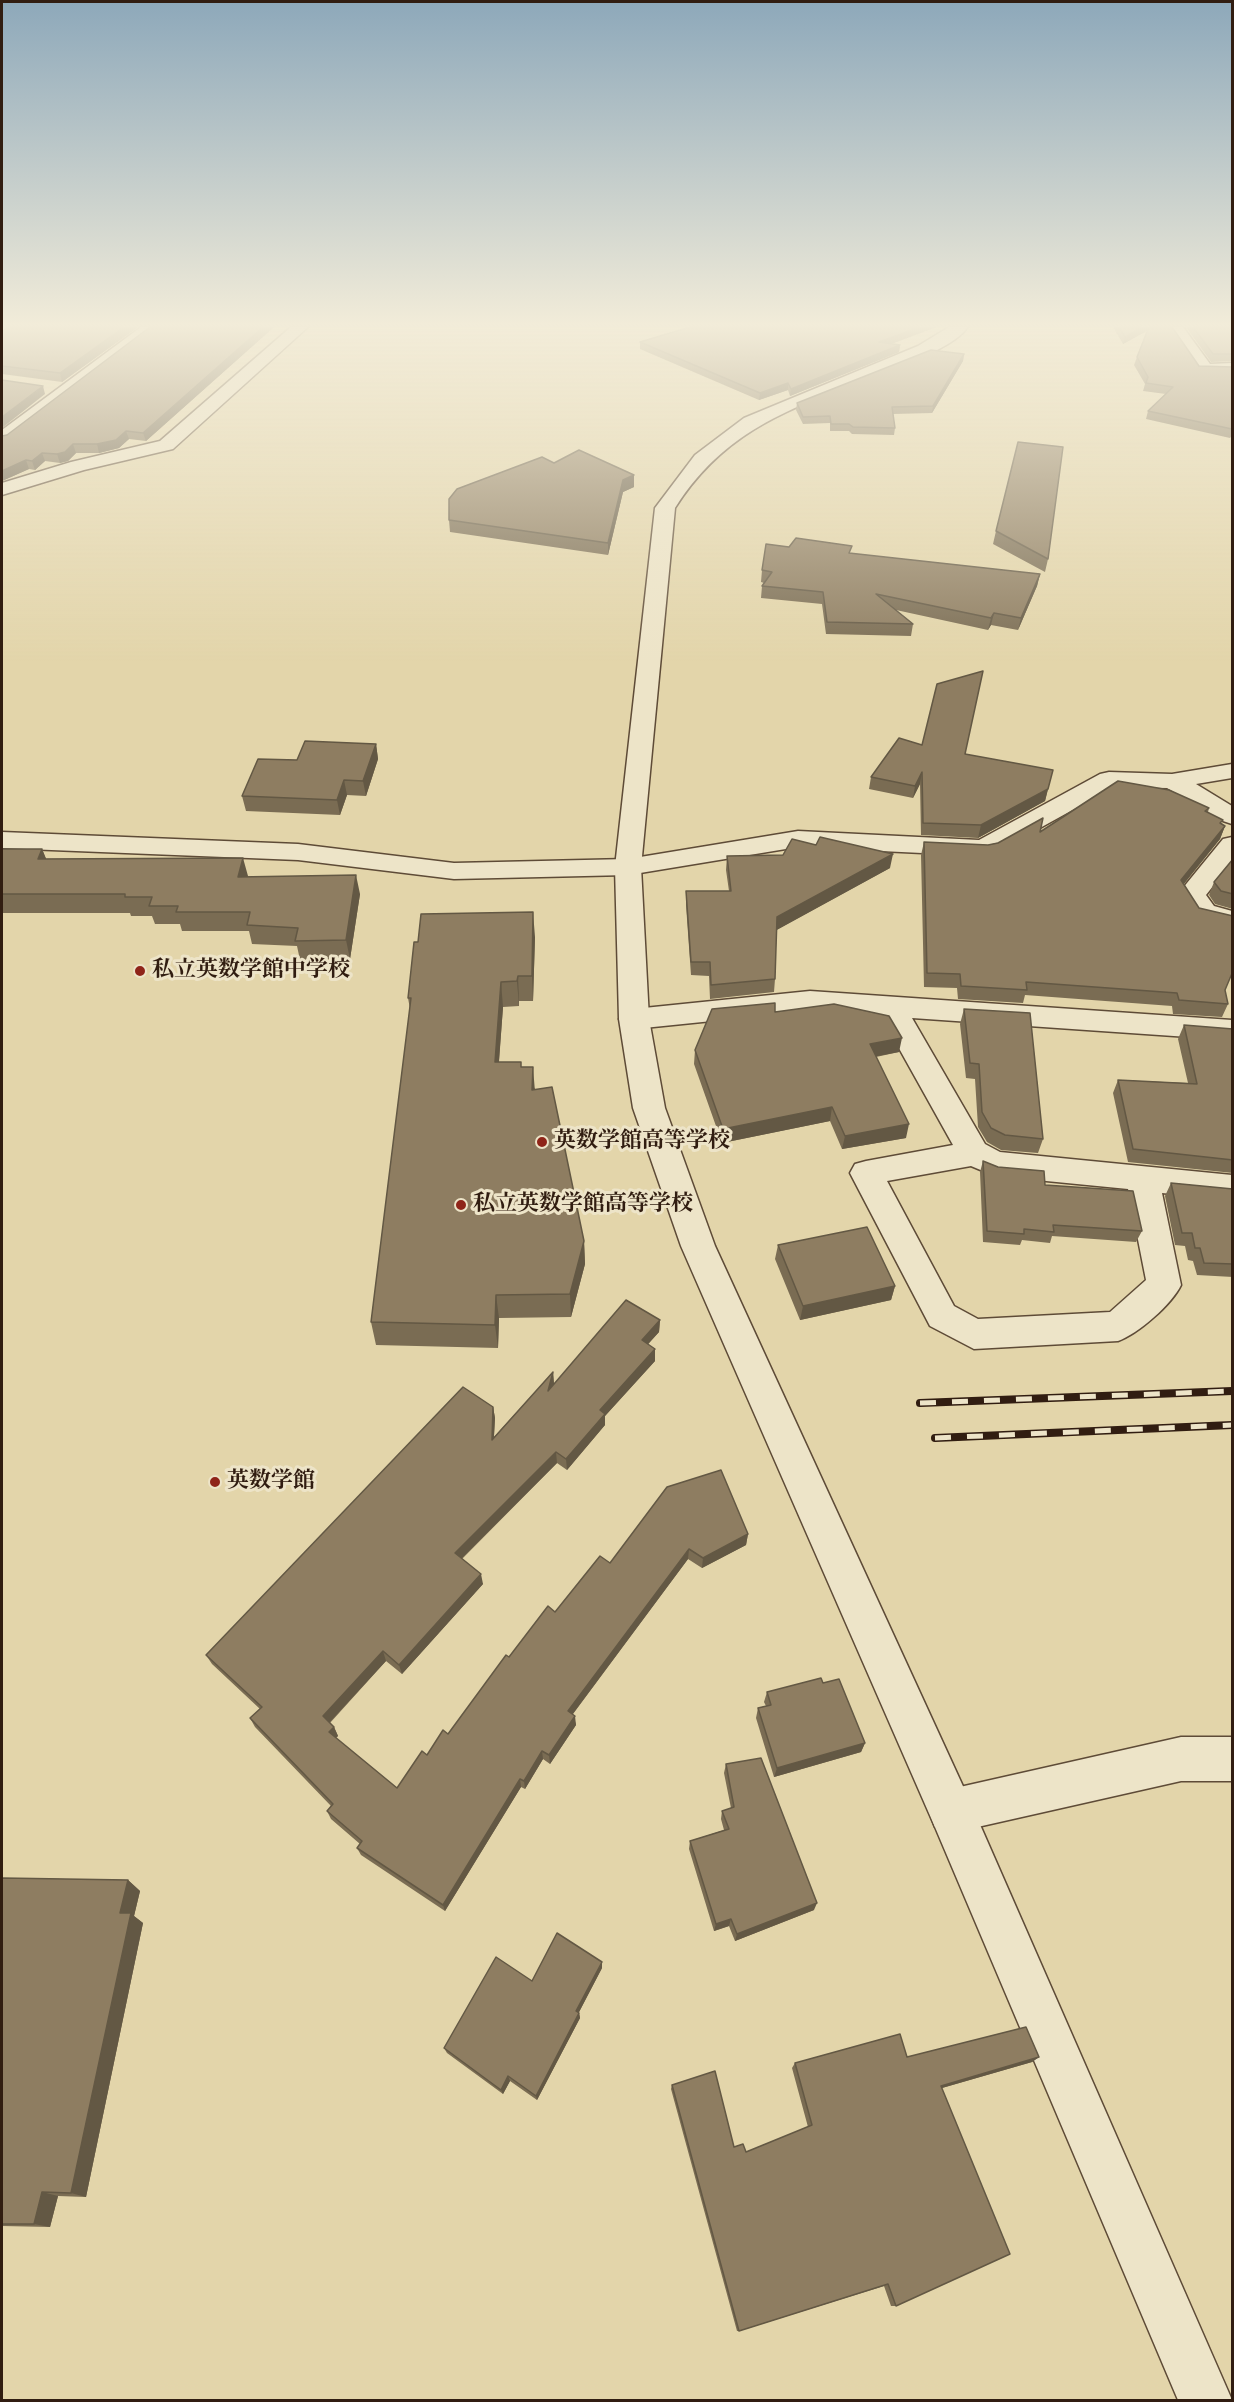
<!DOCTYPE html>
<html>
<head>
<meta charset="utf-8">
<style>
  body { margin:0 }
  #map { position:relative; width:1234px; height:2402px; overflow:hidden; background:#e3d5aa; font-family:Cardo,serif }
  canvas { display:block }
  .frame { position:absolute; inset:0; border:3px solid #311d11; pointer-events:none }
</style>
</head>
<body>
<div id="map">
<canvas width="1234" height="2402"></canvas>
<div class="frame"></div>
</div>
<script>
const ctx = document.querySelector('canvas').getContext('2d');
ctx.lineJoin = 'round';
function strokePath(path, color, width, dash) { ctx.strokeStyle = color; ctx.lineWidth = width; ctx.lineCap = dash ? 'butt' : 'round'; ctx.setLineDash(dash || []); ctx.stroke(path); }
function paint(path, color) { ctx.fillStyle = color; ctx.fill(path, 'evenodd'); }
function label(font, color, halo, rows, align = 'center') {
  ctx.font = font + ' Cardo,"Noto Serif JP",serif'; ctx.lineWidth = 6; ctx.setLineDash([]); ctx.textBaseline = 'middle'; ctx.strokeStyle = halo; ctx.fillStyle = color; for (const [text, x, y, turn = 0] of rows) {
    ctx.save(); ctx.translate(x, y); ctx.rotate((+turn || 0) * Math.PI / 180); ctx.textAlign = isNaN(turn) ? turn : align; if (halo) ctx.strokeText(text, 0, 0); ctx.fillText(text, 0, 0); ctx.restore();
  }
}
const minor = new Path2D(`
  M 141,327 L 159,327 L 8,442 L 2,443 L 2,430 Z
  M 291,327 L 308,327 L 173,449 L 84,470 L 2,495 L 2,483 L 71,462 L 160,441 Z
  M 1167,327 L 1183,327 L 1210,364 L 1232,363 L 1232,373 L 1199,373 Z
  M 1232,764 L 1232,778 L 1196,784 L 1232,806 L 1232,824 L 1223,821 L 1167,788 L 1114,787 L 993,854 L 984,856 L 798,847 L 628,875 L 454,879 L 298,860 L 2,848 L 2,832 L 298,844 L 454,863 L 628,859 L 798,831 L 979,840 L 1100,774 L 1109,772 L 1172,774 Z
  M 1232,837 L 1232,862 L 1206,895 L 1214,906 L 1232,911 L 1232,929 L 1194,919 L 1178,894 L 1223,839 Z
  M 810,991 L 1232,1020 L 1232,1040 L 912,1018 L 985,1144 L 1000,1152 L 1232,1175 L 1232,1200 L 1162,1193 L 1181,1285 C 1172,1304 1138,1334 1118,1341 L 974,1349 L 930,1326 L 850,1173 L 855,1164 L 866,1161 L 953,1145 L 881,1016 L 810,1011 L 634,1029 L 624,1026 L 619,1019 L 624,1012 L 634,1009 ZM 971,1166 L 995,1176 L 1128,1189 L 1146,1280 L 1110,1312 L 978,1319 L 954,1306 L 887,1181 Z
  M 1181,1737 L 1232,1737 L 1232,1781 L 1181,1781 L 951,1833 L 935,1827 L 929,1811 L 935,1795 L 951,1789 Z`);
const tertiary = new Path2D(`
  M 949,327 L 968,327 C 955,345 918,359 897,367 C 806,405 731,420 675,508 L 641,867 L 649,1019 L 665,1108 L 715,1246 L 967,1795 L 1232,2400 L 1178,2400 L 935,1827 L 681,1246 L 633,1108 L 619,1019 L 615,867 L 655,508 L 695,455 L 744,418 L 918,346 Z`);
strokePath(minor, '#5e4b37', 3);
strokePath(tertiary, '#5e4b37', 3);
paint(minor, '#ede4c8');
paint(tertiary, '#ede4c8');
const rail = new Path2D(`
  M 920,1403 L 1232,1391
  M 935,1438 L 1232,1425`);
strokePath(rail, '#311d11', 8);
strokePath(rail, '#ede4c8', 5, [16]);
paint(new Path2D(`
  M 138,327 L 62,382 L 2,374 L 2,331 Z
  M 274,327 L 146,441 L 129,439 L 119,448 L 99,453 L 76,453 L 68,461 L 60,463 L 45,461 L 35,470 L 29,469 L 2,481 L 2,436 L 7,435 Z
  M 1113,327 L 1172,327 L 1199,366 L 1233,367 L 1233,434 L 1230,438 L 1146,419 L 1148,411 L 1166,394 L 1143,391 L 1145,384 L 1134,365 L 1137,357 L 1147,330 L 1123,344 Z
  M 1186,327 L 1233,327 L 1233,361 L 1211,362 Z
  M 640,342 L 891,344 L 900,345 L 899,352 L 790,396 L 788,390 L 759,400 L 640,349 Z
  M 964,354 L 963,361 L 932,413 L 893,414 L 895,428 L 894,435 L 852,434 L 849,431 L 830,431 L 830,423 L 803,424 L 796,410 L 797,403 Z
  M 554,463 L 634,475 L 634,487 L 623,492 L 608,555 L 450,532 L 449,520 Z
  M 996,531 L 1048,559 L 1045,572 L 993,544 Z
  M 850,554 L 1040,574 L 1037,586 L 1018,630 L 991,625 L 988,630 L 896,610 L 913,624 L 911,636 L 826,634 L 822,604 L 761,598 L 762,586 L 764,583 L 761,582 L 762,570 Z
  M 376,744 L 378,759 L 366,796 L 347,795 L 340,815 L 246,811 L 242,796 L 297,760 Z
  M 922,745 L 965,754 L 1048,789 L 1045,801 L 978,838 L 921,835 L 920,784 L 913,798 L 869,789 L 871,777 Z
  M 1209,808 L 1208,812 L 1225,826 L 1220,839 L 1183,884 L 1225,990 L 1228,1004 L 1222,1017 L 1173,1014 L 1172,1006 L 1025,995 L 1023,1003 L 958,999 L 957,988 L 924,987 L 921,855 L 924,842 L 988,845 L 1040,832 Z
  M 2,849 L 42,849 L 46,859 L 248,877 L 360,894 L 350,959 L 300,960 L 297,946 L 252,944 L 249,931 L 182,931 L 180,924 L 155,924 L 152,916 L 131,916 L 130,913 L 2,913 Z
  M 727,856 L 890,868 L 776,930 L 775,979 L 774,992 L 710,999 L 709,976 L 691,975 L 686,905 L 686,891 L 729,891 L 726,870 Z
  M 1233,859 L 1233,909 L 1215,904 L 1209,895 L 1214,882 Z
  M 535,937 L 533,1001 L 519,1001 L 519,1006 L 503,1007 L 499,1062 L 521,1067 L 535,1089 L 584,1241 L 585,1264 L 571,1317 L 499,1318 L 498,1348 L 376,1345 L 371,1322 L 410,1009 L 408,998 L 418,942 Z
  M 964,1009 L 1043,1139 L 1038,1153 L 1001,1150 L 987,1142 L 978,1127 L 975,1079 L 966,1078 L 960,1024 Z
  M 775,1012 L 899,1052 L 876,1057 L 906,1138 L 842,1149 L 830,1121 L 722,1143 L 694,1064 L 695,1050 Z
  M 1184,1025 L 1233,1029 L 1233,1173 L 1128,1162 L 1113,1093 L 1118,1080 L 1188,1083 L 1178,1039 Z
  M 983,1161 L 1045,1185 L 1142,1231 L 1136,1242 L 1052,1236 L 1050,1243 L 1022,1240 L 1020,1245 L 983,1242 L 980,1172 Z
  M 1171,1183 L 1233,1189 L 1233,1277 L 1197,1275 L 1193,1261 L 1188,1260 L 1185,1246 L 1175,1245 L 1165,1196 Z
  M 778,1245 L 895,1286 L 891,1300 L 800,1320 L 775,1259 Z
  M 660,1320 L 659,1332 L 648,1344 L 655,1361 L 605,1416 L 605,1425 L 567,1470 L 557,1463 L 462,1559 L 483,1584 L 402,1674 L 386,1661 L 330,1723 L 334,1727 L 338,1736 L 336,1738 L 397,1788 L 427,1755 L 448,1734 L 509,1657 L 555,1612 L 610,1563 L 748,1534 L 746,1545 L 702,1568 L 688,1559 L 573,1714 L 576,1725 L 550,1764 L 543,1759 L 525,1789 L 521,1787 L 445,1911 L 361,1855 L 357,1848 L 360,1844 L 331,1819 L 327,1811 L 331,1806 L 255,1727 L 250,1718 L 260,1709 L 212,1664 L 206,1655 L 493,1407 L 495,1418 L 494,1437 L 553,1372 L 554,1385 Z
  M 823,1683 L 865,1743 L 861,1752 L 774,1777 L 756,1718 L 758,1708 L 766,1706 L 764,1702 L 767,1692 Z
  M 726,1764 L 814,1910 L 735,1941 L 729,1926 L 714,1931 L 689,1849 L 690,1841 L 724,1830 L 721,1819 L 722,1811 L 731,1808 L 724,1773 Z
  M 2,1878 L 128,1880 L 140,1891 L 134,1916 L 143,1923 L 86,2197 L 58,2196 L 50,2227 L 2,2226 Z
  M 602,1968 L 579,2012 L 580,2018 L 537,2100 L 510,2081 L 503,2094 L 447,2053 L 444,2048 L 532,1981 Z
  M 907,2057 L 1039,2057 L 1032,2062 L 942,2088 L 896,2306 L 891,2306 L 884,2286 L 739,2331 L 737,2331 L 671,2089 L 672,2085 L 734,2147 L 746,2152 L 808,2127 L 792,2068 L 795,2063 Z`), '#7a6c53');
paint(new Path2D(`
  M 124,327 L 138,327 L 62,382 L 60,373 Z
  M 263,327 L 274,327 L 146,441 L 143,433 Z
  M 920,327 L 937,327 L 878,349 L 879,342 Z
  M 1142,327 L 1149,327 L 1149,330 L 1123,344 L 1125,337 Z
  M 900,345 L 899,352 L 790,396 L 791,389 Z
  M 964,354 L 963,361 L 932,413 L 933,406 Z
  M 788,383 L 788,390 L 759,400 L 760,393 Z
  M 43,386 L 45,394 L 2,428 L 2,417 Z
  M 126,431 L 129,439 L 119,448 L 99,453 L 97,444 Z
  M 73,444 L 76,453 L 68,461 L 60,463 L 57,454 Z
  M 42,453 L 45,461 L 35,470 L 32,461 Z
  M 26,460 L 29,469 L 2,481 L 2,471 Z
  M 634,475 L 634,487 L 623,492 L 608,555 L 608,543 L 623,480 Z
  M 1040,574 L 1037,586 L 1018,630 L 1021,618 Z
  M 994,613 L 991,625 L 988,630 L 991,618 Z
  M 376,744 L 378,759 L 366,796 L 363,781 Z
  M 922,772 L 920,784 L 913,798 L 915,786 Z
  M 344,780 L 347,795 L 340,815 L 337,800 Z
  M 1048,789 L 1045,801 L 978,838 L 981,825 Z
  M 1225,826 L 1220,839 L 1176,894 L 1181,880 Z
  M 42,849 L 50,868 L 38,859 Z
  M 893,854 L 890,868 L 775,931 L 777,917 Z
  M 243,858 L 248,876 L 243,896 L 238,877 Z
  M 356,875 L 360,894 L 350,959 L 346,940 Z
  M 533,912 L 535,937 L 533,1001 L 532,976 Z
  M 518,976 L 519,1001 L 519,1006 L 517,981 Z
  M 501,982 L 503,1007 L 497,1086 L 495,1062 Z
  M 902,1038 L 899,1052 L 867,1058 L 870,1044 Z
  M 533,1067 L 535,1092 L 532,1090 Z
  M 832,1107 L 830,1121 L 722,1143 L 723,1129 Z
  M 909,1124 L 906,1138 L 842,1149 L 845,1136 Z
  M 584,1241 L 585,1264 L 571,1317 L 570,1294 Z
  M 895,1286 L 891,1300 L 800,1320 L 803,1306 Z
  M 496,1295 L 499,1318 L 498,1348 L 495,1325 Z
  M 660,1320 L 659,1332 L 641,1352 L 642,1340 Z
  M 655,1349 L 655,1361 L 605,1416 L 605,1425 L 567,1470 L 566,1459 L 600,1410 Z
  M 553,1372 L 554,1384 L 549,1403 L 548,1391 Z
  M 493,1407 L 495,1418 L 493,1451 L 492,1440 Z
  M 556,1452 L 557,1463 L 457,1563 L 455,1553 Z
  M 748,1534 L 746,1545 L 702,1568 L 703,1558 Z
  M 689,1549 L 688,1559 L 569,1719 L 568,1711 Z
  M 481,1574 L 483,1584 L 402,1674 L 399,1665 Z
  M 383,1651 L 386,1661 L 327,1725 L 323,1716 Z
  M 575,1716 L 576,1725 L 550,1764 L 549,1755 Z
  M 334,1727 L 338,1736 L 333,1740 L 329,1732 Z
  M 865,1743 L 861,1752 L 774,1777 L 777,1768 Z
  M 542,1751 L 543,1759 L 525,1789 L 524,1781 Z
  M 520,1779 L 521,1787 L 445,1911 L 443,1905 Z
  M 128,1880 L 140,1891 L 134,1916 L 143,1923 L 86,2197 L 71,2193 L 120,1913 Z
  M 817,1903 L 814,1910 L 735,1941 L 737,1934 Z
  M 731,1919 L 729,1926 L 714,1931 L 716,1924 Z
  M 602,1962 L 602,1968 L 577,2016 L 576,2011 Z
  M 579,2013 L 580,2018 L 537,2100 L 536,2096 Z
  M 1039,2057 L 1032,2062 L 935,2090 L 941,2086 Z
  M 508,2076 L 510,2081 L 503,2094 L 501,2090 Z
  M 42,2192 L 58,2196 L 50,2227 L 34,2224 Z`), '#635844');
const building = new Path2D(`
  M 8,327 L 124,327 L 60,373 L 2,366 L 2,331 Z
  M 150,327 L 263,327 L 143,433 L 126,431 L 116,440 L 97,444 L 73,444 L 65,452 L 57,454 L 42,453 L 32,461 L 26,460 L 2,471 L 2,436 L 7,435 Z
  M 690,327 L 920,327 L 879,342 L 900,345 L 791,389 L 788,383 L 760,393 L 640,342 Z
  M 1119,327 L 1142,327 L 1125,337 Z
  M 1149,327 L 1172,327 L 1199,366 L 1233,367 L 1232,429 L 1148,411 L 1173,387 L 1146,383 L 1148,377 L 1137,357 Z
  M 1193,327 L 1233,327 L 1233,354 L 1213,354 Z
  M 931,350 L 964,354 L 933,406 L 892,407 L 895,428 L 853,427 L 849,424 L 831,424 L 830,416 L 803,417 L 797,403 Z
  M 2,380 L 43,386 L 2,417 Z
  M 1018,442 L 1063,447 L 1048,559 L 996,531 Z
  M 579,450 L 634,475 L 623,480 L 608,543 L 449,520 L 449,499 L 457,489 L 542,457 L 554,463 Z
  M 796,538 L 852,546 L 849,553 L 1040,574 L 1021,618 L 994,613 L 991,618 L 876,594 L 913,624 L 827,622 L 823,592 L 762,586 L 772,572 L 762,570 L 766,544 L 789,547 Z
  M 983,671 L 965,754 L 1053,770 L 1048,789 L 981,825 L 923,823 L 922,772 L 915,786 L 871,777 L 899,738 L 922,745 L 937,684 Z
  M 305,741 L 376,744 L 363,781 L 344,780 L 337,800 L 242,796 L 258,759 L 297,760 Z
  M 1118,781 L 1169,790 L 1209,808 L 1205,811 L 1223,820 L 1220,823 L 1225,826 L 1181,880 L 1199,908 L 1233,916 L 1233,971 L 1225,990 L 1228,1004 L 1179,1000 L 1177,993 L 1026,982 L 1027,990 L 961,986 L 960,974 L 927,973 L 924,842 L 988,845 L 998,843 L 1043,818 L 1040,832 Z
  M 820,837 L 893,854 L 777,917 L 775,979 L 711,985 L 710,962 L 691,962 L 686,891 L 731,891 L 727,856 L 783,855 L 792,839 L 816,845 Z
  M 2,849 L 42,849 L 38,859 L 243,858 L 238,877 L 356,875 L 346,940 L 295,941 L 298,928 L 247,925 L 250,912 L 176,912 L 178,906 L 149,906 L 152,897 L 125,897 L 125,894 L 2,894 Z
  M 1233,859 L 1233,894 L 1221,891 L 1214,882 Z
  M 533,912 L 532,976 L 518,976 L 517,981 L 501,982 L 495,1062 L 521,1062 L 521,1067 L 533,1067 L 532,1090 L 552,1087 L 584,1241 L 570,1294 L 496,1295 L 495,1325 L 371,1322 L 411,998 L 408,998 L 414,942 L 418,942 L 421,914 Z
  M 775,1003 L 775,1012 L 834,1004 L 889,1016 L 902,1038 L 870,1044 L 909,1124 L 845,1136 L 832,1107 L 723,1129 L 695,1050 L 712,1009 Z
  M 964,1009 L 1030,1013 L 1043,1139 L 1005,1135 L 991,1128 L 982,1112 L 979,1064 L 970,1063 Z
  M 1184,1025 L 1233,1029 L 1233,1160 L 1133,1149 L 1118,1080 L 1197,1084 Z
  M 983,1161 L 998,1167 L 1044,1171 L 1045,1185 L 1133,1191 L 1142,1231 L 1053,1225 L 1054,1232 L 1024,1229 L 1024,1234 L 987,1231 Z
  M 1171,1183 L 1233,1189 L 1233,1264 L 1204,1263 L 1200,1248 L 1195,1248 L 1192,1233 L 1182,1233 Z
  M 867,1227 L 895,1286 L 803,1306 L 778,1245 Z
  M 626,1300 L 660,1320 L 642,1340 L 655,1349 L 600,1410 L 605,1414 L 566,1459 L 556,1452 L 455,1553 L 481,1574 L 399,1665 L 383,1651 L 323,1716 L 334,1727 L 329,1732 L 397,1788 L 422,1751 L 427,1755 L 443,1730 L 448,1734 L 506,1655 L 509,1657 L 548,1606 L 555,1612 L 600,1556 L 610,1563 L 667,1487 L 721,1470 L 748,1534 L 703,1558 L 689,1549 L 568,1711 L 575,1716 L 549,1755 L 542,1751 L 524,1781 L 520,1779 L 443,1905 L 357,1848 L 362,1841 L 327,1811 L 333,1804 L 250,1718 L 262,1707 L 206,1655 L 463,1387 L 493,1407 L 492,1440 L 553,1372 L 548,1391 Z
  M 821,1678 L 823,1683 L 839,1679 L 865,1743 L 777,1768 L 758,1708 L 771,1705 L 767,1692 Z
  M 761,1758 L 817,1903 L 737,1934 L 731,1919 L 716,1924 L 690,1841 L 729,1829 L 722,1811 L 734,1807 L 726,1764 Z
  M 2,1878 L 128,1880 L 120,1913 L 131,1913 L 71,2193 L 42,2192 L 34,2224 L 2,2224 Z
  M 557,1933 L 602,1962 L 576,2011 L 579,2013 L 536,2096 L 508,2076 L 501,2090 L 444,2048 L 496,1957 L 532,1981 Z
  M 1026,2027 L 1039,2057 L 941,2086 L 1010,2254 L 896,2306 L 888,2284 L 739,2331 L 672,2085 L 715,2071 L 734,2147 L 743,2144 L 746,2152 L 812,2125 L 795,2063 L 900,2034 L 907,2057 Z`);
paint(building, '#8e7d61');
strokePath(building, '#635844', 1.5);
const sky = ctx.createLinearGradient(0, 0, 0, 663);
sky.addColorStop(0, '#8da8ba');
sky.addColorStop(0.49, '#f2ecd9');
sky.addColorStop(1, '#f2ecd900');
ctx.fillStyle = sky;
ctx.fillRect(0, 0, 1234, 663);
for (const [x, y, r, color] of [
  [140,971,6,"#8f2418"],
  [542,1142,6,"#8f2418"],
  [461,1205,6,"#8f2418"],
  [215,1482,6,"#8f2418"]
]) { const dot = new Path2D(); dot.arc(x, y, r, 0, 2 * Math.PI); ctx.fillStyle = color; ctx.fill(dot); strokePath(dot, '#ede4c8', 2); }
label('bold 22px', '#311d11', '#ede4c8', [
  ["私立英数学館中学校",152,971],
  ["英数学館高等学校",554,1142],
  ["私立英数学館高等学校",473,1205],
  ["英数学館",227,1482]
], 'left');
</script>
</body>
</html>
